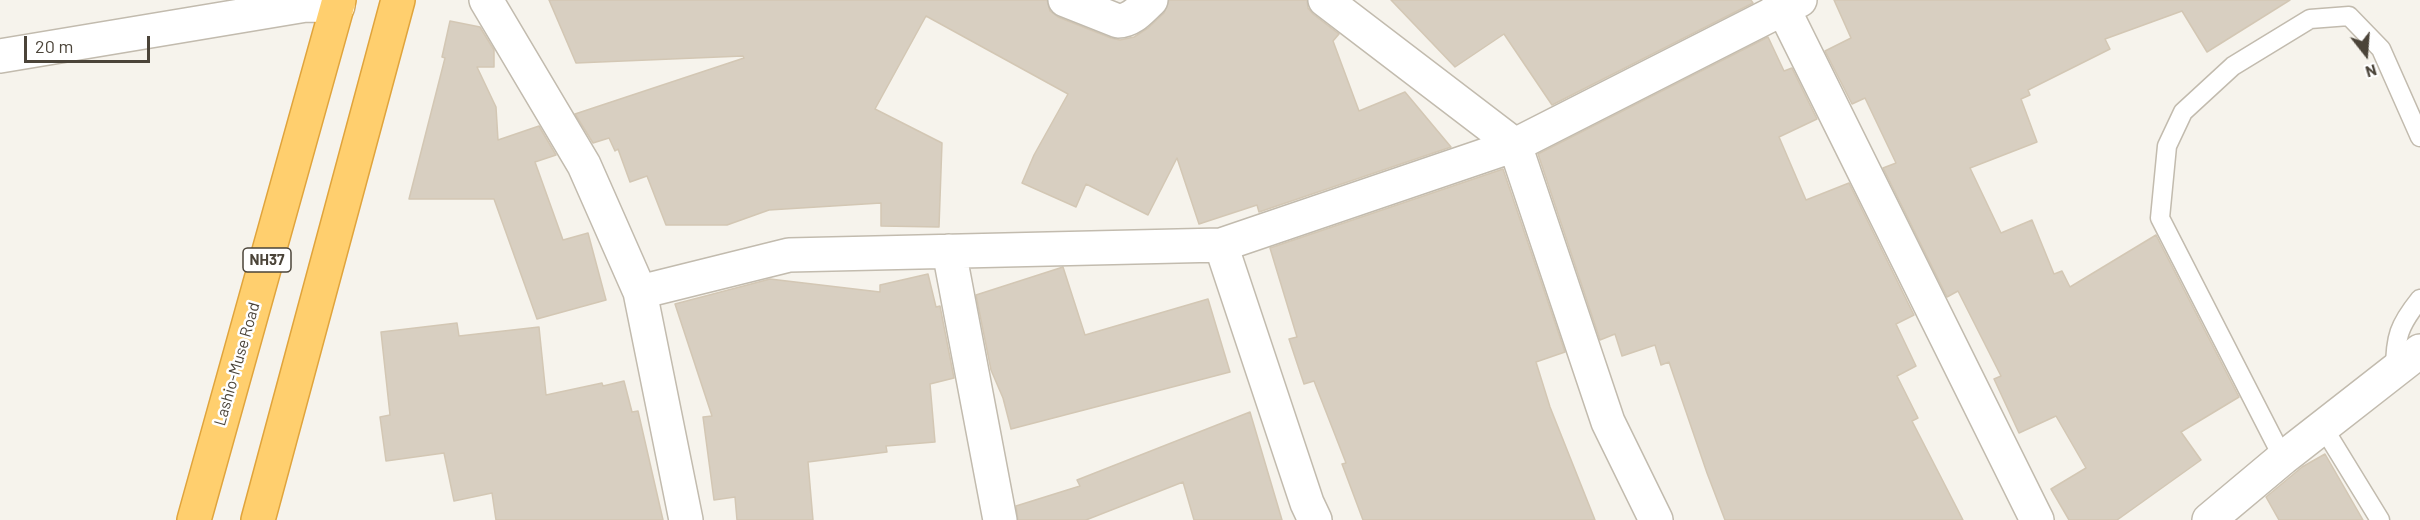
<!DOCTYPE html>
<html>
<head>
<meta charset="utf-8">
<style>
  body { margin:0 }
  #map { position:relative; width:2420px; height:520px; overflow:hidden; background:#f6f3ec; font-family:Barlow,sans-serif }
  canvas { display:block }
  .north { position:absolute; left:2336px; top:24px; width:60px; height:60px; -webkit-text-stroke:4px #fff; paint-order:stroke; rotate:163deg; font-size:16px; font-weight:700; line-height:24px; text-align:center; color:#4b4439 }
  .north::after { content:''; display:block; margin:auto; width:21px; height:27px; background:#4b4439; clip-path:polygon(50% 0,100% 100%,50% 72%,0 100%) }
  .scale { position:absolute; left:24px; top:36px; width:126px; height:27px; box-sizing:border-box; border:3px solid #4b4439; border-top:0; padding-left:8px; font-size:18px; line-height:21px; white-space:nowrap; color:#4b4439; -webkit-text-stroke:4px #fff; paint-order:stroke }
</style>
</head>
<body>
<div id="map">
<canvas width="2420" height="520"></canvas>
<div class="north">N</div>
<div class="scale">20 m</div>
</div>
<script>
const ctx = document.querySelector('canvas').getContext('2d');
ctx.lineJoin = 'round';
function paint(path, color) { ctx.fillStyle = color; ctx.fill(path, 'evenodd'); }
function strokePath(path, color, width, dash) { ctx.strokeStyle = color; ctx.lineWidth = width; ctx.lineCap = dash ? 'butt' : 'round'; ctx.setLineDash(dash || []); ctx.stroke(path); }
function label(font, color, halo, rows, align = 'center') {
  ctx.font = font + ' Barlow,sans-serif'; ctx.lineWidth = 5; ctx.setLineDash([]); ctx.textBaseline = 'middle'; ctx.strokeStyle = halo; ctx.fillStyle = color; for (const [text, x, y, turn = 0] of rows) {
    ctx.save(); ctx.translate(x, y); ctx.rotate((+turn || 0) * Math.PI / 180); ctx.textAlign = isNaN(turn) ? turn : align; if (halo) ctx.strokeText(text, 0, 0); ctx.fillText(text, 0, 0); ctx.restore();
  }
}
const building = new Path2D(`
  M 549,0 L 1047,0 L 1050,11 L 1058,17 L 1111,38 L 1120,40 L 1134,37 L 1148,28 L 1164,13 L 1169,0 L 1307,0 L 1308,8 L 1313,14 L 1339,34 L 1333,41 L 1359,111 L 1405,92 L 1451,147 L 1259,212 L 1257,205 L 1199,224 L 1177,158 L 1148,215 L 1086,184 L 1076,207 L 1022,183 L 1034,155 L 1068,94 L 926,16 L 875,109 L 942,143 L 939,227 L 881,226 L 881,203 L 769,210 L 727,225 L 666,225 L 647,176 L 630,182 L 618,149 L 615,151 L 609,138 L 593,143 L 575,114 L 744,58 L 743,56 L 576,63 Z
  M 1391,0 L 1751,0 L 1753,3 L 1552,105 L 1504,34 L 1455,67 Z
  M 1834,0 L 2290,0 L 2207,52 L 2182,11 L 2105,39 L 2110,49 L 2028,90 L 2030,95 L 2021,99 L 2037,142 L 1970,168 L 2001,233 L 2032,220 L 2054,274 L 2062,271 L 2070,287 L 2156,235 L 2239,397 L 2181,432 L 2201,460 L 2117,520 L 2069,520 L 2051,489 L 2086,468 L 2056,416 L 2019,433 L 1994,379 L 2001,376 L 1958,291 L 1947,297 L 1883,168 L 1896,163 L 1865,98 L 1852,104 L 1825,51 L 1851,38 Z
  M 450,21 L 480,27 L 494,50 L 494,67 L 477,67 L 496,107 L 498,140 L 539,126 L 556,155 L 535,162 L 563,240 L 588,233 L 606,300 L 537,319 L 494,199 L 409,199 L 445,58 L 442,57 Z
  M 1768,37 L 1784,71 L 1792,68 L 1817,119 L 1779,137 L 1806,200 L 1849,183 L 1914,315 L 1896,324 L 1916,366 L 1897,376 L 1918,418 L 1912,421 L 1963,520 L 1725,520 L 1707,473 L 1669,362 L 1661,365 L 1655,345 L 1622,356 L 1615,334 L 1600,340 L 1538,154 Z
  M 1503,169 L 1565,352 L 1536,362 L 1550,407 L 1595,520 L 1363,520 L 1342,464 L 1346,463 L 1314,381 L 1304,384 L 1289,339 L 1297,337 L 1270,248 Z
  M 1063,267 L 1085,335 L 1208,299 L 1230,372 L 1011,429 L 1003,398 L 991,370 L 976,295 Z
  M 928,274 L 936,307 L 940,306 L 954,378 L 930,384 L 935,442 L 886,446 L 887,452 L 808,462 L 813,520 L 737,520 L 735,497 L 714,500 L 703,417 L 712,416 L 675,304 L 770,279 L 880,292 L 880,285 Z
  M 457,323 L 459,336 L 539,327 L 546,395 L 602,383 L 603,386 L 624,381 L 632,412 L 638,411 L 663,520 L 496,520 L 492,493 L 454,501 L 444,453 L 386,461 L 380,417 L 390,415 L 381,332 Z
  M 1250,412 L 1282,520 L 1194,520 L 1183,482 L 1086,520 L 1018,520 L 1016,506 L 1080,486 L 1077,480 Z
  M 2325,454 L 2363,520 L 2279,520 L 2266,497 L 2302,467 Z`);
paint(building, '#d8cfc1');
strokePath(building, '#d3c7b4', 1.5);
const lane = new Path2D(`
  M 2395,371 C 2395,337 2399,325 2420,299
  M 2323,427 L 2380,520
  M 2283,458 L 2160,218 L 2167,146 L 2183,112 L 2233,66 L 2310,19 L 2349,16 L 2381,49 L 2420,137`);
const street = new Path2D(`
  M 486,0 L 584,165 L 640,292 L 686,520
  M 1065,0 L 1118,21 C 1132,21 1141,9 1151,0
  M 1325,0 L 1515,145 L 1608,422 L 1656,520
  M 1779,0 L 2037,520
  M 0,56 L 306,5 L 338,6
  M 1221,245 L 1307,503 L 1315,520
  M 949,251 L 1000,520
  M 640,292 L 789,255 L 1221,245 L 1515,145 L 1800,0
  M 2209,520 L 2283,458 L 2420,351`);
const highway = new Path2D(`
  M 194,520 L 339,0
  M 258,520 L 398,0`);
strokePath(lane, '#c2bbae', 21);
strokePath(street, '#c2bbae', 36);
strokePath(highway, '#e0a43c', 36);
strokePath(lane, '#fff', 18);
strokePath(street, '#fff', 33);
strokePath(highway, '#ffcf6e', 33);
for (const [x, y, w] of [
  [267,260,48]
]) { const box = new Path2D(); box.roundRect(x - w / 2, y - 12, w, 24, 4.5); ctx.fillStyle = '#fff'; ctx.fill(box); strokePath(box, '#4b4439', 1.5); }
label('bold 15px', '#4b4439', null, [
  ["NH37",267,260]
]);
label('16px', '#4b4439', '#fff', [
  ["Lashio-Muse Road",237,364,-74]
]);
</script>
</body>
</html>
